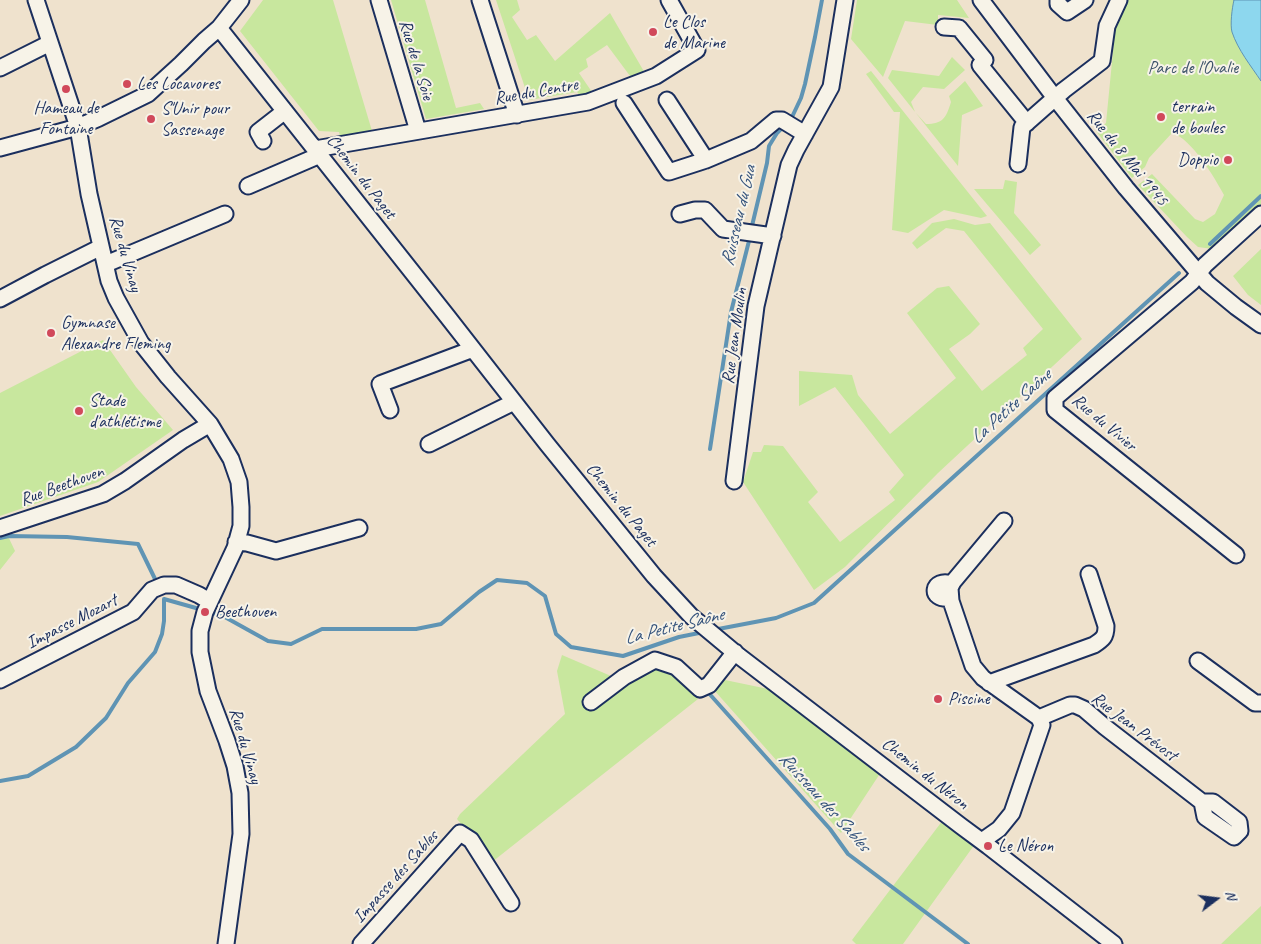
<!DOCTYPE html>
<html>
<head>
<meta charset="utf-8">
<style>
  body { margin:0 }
  #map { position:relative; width:1261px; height:944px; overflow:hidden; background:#efe2cd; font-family:Caveat,sans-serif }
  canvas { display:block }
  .north { position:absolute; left:1191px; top:874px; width:50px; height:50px; -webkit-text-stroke:4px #f7f3e8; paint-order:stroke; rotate:75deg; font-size:14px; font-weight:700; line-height:20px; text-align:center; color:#1b2f5e }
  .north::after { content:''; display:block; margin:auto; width:18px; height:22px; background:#1b2f5e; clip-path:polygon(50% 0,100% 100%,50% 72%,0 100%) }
</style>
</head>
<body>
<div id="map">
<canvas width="1261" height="944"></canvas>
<div class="north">N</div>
</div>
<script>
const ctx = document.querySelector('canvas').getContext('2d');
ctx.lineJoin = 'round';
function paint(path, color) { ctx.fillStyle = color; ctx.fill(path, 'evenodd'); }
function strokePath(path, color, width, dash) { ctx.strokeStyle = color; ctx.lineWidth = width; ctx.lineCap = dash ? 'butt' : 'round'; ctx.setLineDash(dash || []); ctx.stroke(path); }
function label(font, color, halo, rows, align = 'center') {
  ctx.font = font + ' Caveat,sans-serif'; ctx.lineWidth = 4; ctx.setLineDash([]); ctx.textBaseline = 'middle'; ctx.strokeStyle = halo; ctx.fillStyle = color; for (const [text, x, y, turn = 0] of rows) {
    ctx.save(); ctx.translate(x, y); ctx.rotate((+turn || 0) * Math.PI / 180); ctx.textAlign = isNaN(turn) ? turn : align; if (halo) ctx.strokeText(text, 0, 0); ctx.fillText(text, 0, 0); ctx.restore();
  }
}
paint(new Path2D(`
  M 263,0 L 333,0 L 372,131 L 340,136 L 339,132 L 319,131 L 240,31 Z
  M 391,0 L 425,0 L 456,108 L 480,103 L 484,109 L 426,119 Z
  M 496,0 L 517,0 L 520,10 L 512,17 L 527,40 L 536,35 L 555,61 L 610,13 L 646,75 L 633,80 L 607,45 L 586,59 L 588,67 L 579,73 L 594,95 L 582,98 L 577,92 L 529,100 Z
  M 857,0 L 957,0 L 969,18 L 938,15 L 938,25 L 905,21 L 883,77 L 851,39 Z
  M 1125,0 L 1261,0 L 1261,207 L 1213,249 L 1198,247 L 1187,237 L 1138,185 L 1152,174 L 1195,219 L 1203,222 L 1215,214 L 1224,195 C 1215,178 1191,138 1172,133 L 1149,158 L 1145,167 L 1132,178 L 1096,131 L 1106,123 L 1116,21 Z
  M 952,57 L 965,70 L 944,89 L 923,87 L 911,102 L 915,112 L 926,124 C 943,124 946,118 951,102 L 949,96 L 965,81 L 983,106 L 962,115 L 958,166 L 888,78 L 892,70 L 939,76 Z
  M 871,71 L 987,216 L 981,218 L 944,210 L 908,233 L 892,230 L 900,112 L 894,112 L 866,74 Z
  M 1005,180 L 1017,182 L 1014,213 L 1041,245 L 1030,255 L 974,189 L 1003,189 Z
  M 954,219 L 975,225 L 990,223 L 1082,339 L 938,473 L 845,567 L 814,590 L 743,482 L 753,452 L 761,452 L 764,445 L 783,446 L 818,492 L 808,502 L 840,542 L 895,500 L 889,492 L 904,475 L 835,387 L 799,406 L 799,371 L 852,375 L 858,395 L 890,434 L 956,378 L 907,313 L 937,288 L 949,286 L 980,324 L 970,334 L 949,349 L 982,391 L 1027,355 L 1023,348 L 1043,329 L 964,231 L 946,228 L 917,249 L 912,243 L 932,223 Z
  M 1261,249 L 1261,305 L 1248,295 L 1233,276 Z
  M 103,340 L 136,387 L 173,430 L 98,482 L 0,516 L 0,393 Z
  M 6,532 L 15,551 L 0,570 L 0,534 Z
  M 562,655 L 611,676 L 654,664 L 672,672 L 698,699 L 492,862 L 457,819 L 460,814 L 565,714 L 557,671 Z
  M 725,680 L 773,690 L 881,772 L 841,833 L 714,690 Z
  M 943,820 L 975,844 L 903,944 L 856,944 L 852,940 Z
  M 1261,906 L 1261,944 L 1221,944 Z`), '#c8e79e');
const water = new Path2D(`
  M 1234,0 L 1261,0 L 1261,81 C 1251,66 1238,50 1232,32 C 1230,25 1232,8 1234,0 Z`);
paint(water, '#8dd7ee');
strokePath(water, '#5f94b4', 1);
strokePath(new Path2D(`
  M 790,120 L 792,117 L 801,98 L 805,84 L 815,37 L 822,0
  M 751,230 L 767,163 L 769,146 L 777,133 L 785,125
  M 1210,244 L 1261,196
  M 710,449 L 731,312 L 750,237
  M 0,538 L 9,536 L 67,537 L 138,544 L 157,583
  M 209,612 L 223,616 L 268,641 L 291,644 L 322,629 L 416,629 L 441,624 L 479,592 L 497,580 L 527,583 L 545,596 L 556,634 L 571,647 L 623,656 L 679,637 L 704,632
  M 713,630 L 776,618 L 814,603 L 1179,273
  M 706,690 L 830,829 L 848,854 L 968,944
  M 0,781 L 28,776 L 76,747 L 106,718 L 128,683 L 155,652 L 162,634 L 164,621 L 164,599 L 203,610`), '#5f94b4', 4);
const minor = new Path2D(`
  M 36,0 L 78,127 L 89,194 L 109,281 L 116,298 L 141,343 L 168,377 L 210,424 L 231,459 L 239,482 L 241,507 L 241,526 L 235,548 L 205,612 L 200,631 L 200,652 L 208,691 L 227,741 L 235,766 L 240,793 L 241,834 L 226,944
  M 379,0 L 418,131
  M 480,0 L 517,115
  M 981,0 L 1055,98 L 1126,188 L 1207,283 L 1236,307 L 1261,325
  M 1058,0 L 1058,4 L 1067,12 L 1085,0
  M 944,27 L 959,28 L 985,60 L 980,65 L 1027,123
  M 219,28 L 447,316 L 547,444 L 654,576 L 691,616 L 739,656 L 961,826 L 988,846 L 1114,944
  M 0,68 L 50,43
  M 667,100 L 706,160
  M 624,103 L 669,172 L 706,160 L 751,141 L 776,120 L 782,120 L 805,134
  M 263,141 L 258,132 L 285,111
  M 0,148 L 78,127 L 99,118 L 148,94 L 181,64 L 204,41 L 219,28 L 241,0
  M 315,149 L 588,102 L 656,76 L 697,50 L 669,0
  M 1018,164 L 1022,127 L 1064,90 L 1102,61 L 1107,26 L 1119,0
  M 248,186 L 320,155
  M 680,214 L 695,210 L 705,210 L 723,229 L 773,236
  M 106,264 L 225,214
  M 0,299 L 45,275 L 101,247
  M 390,410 L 380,384 L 473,349
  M 429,444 L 514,402
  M 734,481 L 756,306 L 789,165 L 796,150 L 831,87 L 845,0
  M 0,528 L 103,494 L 125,481 L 183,440 L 210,424
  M 236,542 L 247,543 L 276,551 L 359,528
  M 1236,555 L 1055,410 L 1055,398 L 1192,282 L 1205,265 L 1261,214
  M 950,598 C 928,601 932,577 952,584
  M 1198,661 L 1255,703 L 1261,703
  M 0,680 L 133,612 L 152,590 L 164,585 L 176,585 L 199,595 L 209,601
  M 989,683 L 1094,645 C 1103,639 1106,637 1106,626 L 1089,574
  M 591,702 L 624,677 L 655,660 L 676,667 L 700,689 L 709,685 L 735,652
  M 1039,718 L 1070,705 L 1075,705 L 1084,709 L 1105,727 L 1202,802 L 1205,817 L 1234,837 L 1240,831 L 1239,822 L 1213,802 L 1202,802
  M 982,841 L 999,829 L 1012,813 L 1042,725 L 1039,718 L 983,678 L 973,666 L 951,601 L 950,588 L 953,582 L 1004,521
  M 361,944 L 460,833 L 471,840 L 511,903`);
strokePath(minor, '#1b2f5e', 19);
strokePath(minor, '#f7f3e8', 15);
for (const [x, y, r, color] of [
  [653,32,5,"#d1495b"],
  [127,84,5,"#d1495b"],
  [66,89,5,"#d1495b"],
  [1161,117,5,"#d1495b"],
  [151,119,5,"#d1495b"],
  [1228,160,5,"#d1495b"],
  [51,333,5,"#d1495b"],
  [79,411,5,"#d1495b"],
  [205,612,5,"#d1495b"],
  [938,699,5,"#d1495b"],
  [988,846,5,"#d1495b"]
]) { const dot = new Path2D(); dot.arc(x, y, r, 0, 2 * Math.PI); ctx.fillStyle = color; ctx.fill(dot); strokePath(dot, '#f7f3e8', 2); }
label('18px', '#1b2f5e', '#f7f3e8', [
  ["Le Clos",663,22],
  ["de Marine",663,43],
  ["Les Locavores",137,84],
  ["terrain",1171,107],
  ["de boules",1171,128],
  ["Hameau de",66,108,"center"],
  ["Fontaine",66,129,"center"],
  ["S'Unir pour",161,109],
  ["Sassenage",161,130],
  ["Doppio",1218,160,"right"],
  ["Gymnase",61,323],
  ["Alexandre Fleming",61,344],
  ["Stade",89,401],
  ["d'athlétisme",89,422],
  ["Beethoven",215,612],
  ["Piscine",948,699],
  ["Le Néron",998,846]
], 'left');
label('18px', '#1b2f5e', '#f7f3e8', [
  ["Rue de la Soie",416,60,73],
  ["Rue du Centre",536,92,-10],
  ["Rue du 8 Mai 1945",1127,158,51],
  ["Chemin du Paget",361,177,52],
  ["Rue du Vinay",125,254,74],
  ["Rue Jean Moulin",735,336,-82],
  ["Rue du Vivier",1104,423,40],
  ["Rue Beethoven",62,486,-20],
  ["Chemin du Paget",621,505,51],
  ["Impasse Mozart",72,622,-27],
  ["Rue Jean Prévost",1134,727,37],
  ["Rue du Vinay",245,746,74],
  ["Chemin du Néron",925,774,38],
  ["Impasse des Sables",396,877,-48]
]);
label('18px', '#3e546b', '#f7f3e8', [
  ["Parc de l'Ovalie",1193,68]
]);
label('italic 19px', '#32517b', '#f7f3e8', [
  ["Ruisseau du Gua",739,216,-77],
  ["La Petite Saône",1011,407,-42],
  ["La Petite Saône",674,627,-14],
  ["Ruisseau des Sables",824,802,48]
]);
</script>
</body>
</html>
